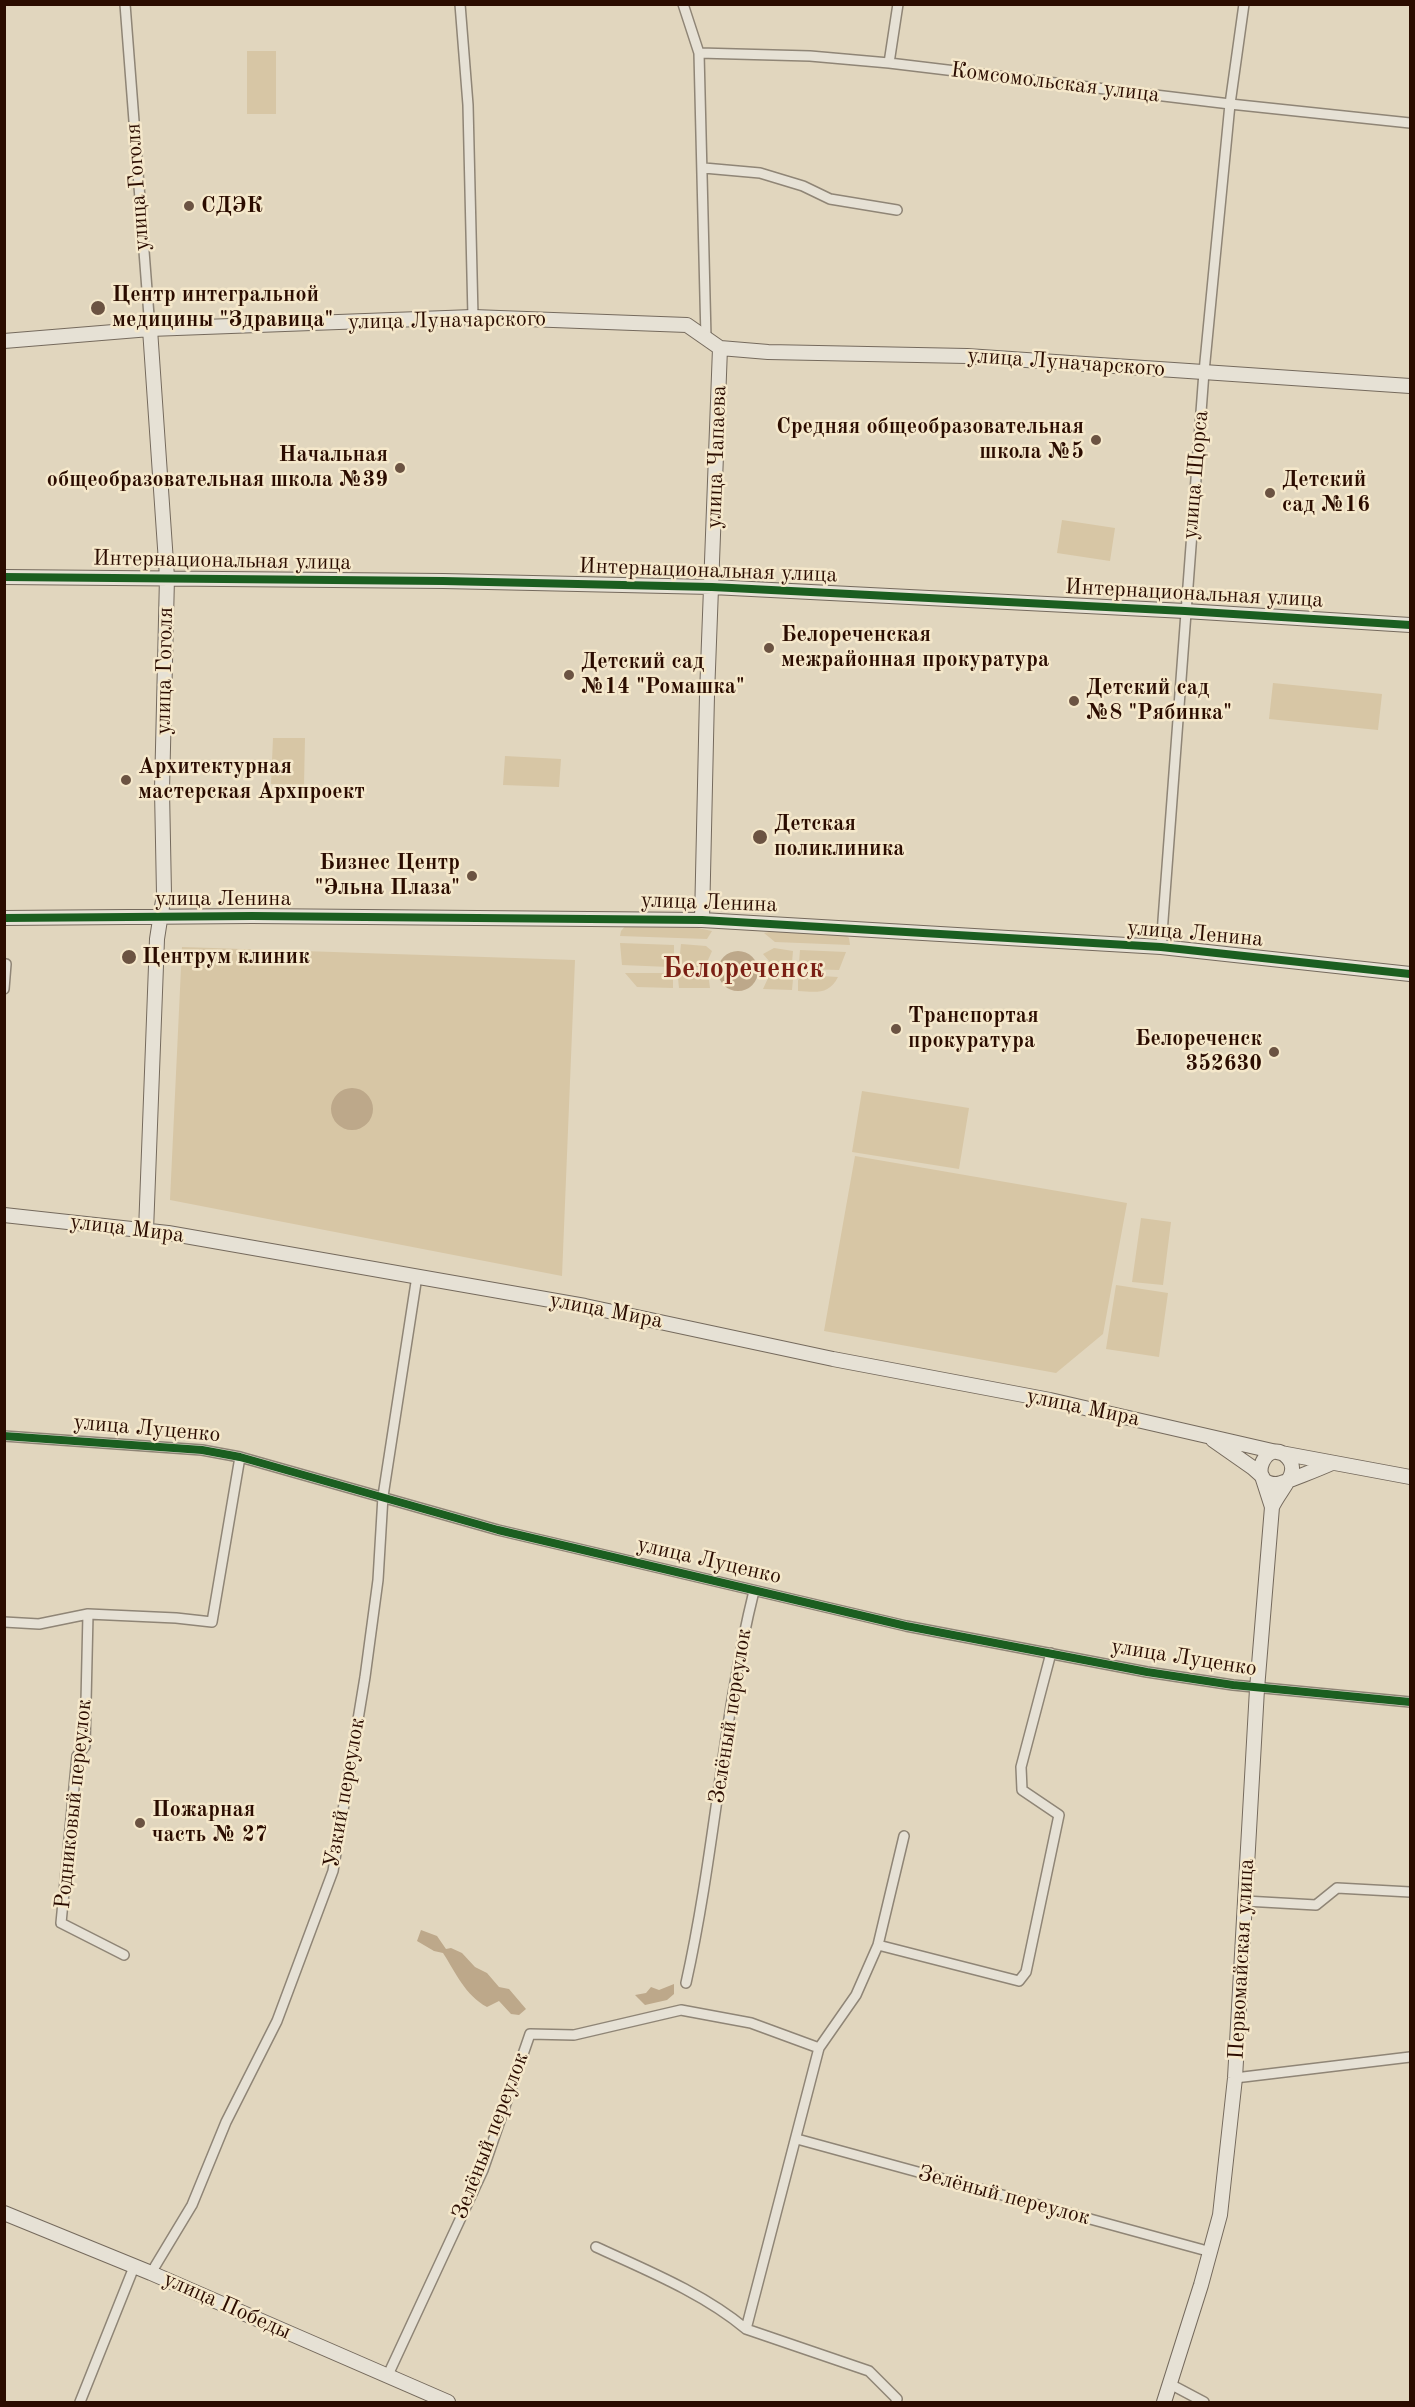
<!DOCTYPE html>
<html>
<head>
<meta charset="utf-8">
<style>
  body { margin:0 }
  #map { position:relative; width:1415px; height:2407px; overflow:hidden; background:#e1d6be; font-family:"Old Standard TT",serif }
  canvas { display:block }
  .frame { position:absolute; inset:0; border:6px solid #2b0c00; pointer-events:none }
</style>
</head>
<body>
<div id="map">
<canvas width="1415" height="2407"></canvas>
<div class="frame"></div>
</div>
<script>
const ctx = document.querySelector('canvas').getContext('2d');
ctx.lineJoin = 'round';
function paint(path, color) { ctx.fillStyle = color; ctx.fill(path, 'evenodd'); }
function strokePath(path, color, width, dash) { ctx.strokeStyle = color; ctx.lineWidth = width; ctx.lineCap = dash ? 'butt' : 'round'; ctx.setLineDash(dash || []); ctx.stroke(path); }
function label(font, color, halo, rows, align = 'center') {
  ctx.font = font + ' "Old Standard TT",serif'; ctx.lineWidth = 5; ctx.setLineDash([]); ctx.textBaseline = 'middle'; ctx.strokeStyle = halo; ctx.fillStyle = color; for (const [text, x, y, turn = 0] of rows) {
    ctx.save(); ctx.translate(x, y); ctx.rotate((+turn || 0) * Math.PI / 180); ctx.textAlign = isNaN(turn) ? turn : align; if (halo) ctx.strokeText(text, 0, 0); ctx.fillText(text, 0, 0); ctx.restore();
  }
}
paint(new Path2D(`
  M 247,51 L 276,51 L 276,114 L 247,114 Z
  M 1062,520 L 1115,528 L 1110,561 L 1057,553 Z
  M 1273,683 L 1382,694 L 1378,730 L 1269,719 Z
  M 273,738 L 305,738 L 304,785 L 271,784 Z
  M 505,756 L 561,759 L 559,787 L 503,785 Z
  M 626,925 L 684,925 L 712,931 L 707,939 L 620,936 L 621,931 Z
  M 784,929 L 844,933 L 849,938 L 850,945 L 775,942 L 764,933 Z
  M 620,943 L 674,945 L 674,963 L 669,967 L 622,965 Z
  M 681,944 L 706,946 L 712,951 L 705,967 L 683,967 L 679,963 Z
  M 182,947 L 575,960 L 562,1276 L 170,1200 Z
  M 774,948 L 793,951 L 792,963 L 786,969 L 770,968 L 769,961 L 763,954 Z
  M 800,950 L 846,952 L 839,970 L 804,969 L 799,963 Z
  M 625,973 L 669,973 L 673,978 L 673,988 L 637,987 Z
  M 708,973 L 710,988 L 679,988 L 678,978 L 683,974 Z
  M 788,975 L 793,979 L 792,990 L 763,989 L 769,976 Z
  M 804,975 L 838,977 C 829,995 816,992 798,991 L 798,980 Z
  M 862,1091 L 969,1108 L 959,1169 L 852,1152 Z
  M 855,1156 L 1127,1203 L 1103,1334 L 1056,1373 L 824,1331 Z
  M 1141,1218 L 1171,1222 L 1163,1285 L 1132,1282 Z
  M 1116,1285 L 1168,1293 L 1159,1357 L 1106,1349 Z`), '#d7c6a5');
paint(new Path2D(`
  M718 971a20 20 0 1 1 40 0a20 20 0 1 1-40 0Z
  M331 1109a21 21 0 1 1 42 0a21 21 0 1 1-42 0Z
  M 421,1930 L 437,1936 L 446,1949 L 451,1948 L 462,1953 L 475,1967 L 487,1973 L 499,1987 L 509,1989 L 526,2009 L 519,2015 L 511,2014 L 499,2001 L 487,2007 C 465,1995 456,1973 443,1953 L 434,1951 L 417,1941 Z
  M 674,1984 L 674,1994 L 667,2000 L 645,2005 L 635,1995 L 646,1993 L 651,1987 L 659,1990 Z`), '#bda88a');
const street = new Path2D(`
  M 125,4 L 150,329
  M 460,4 L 468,105 L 473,317
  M 683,4 L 699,53 L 706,338
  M 699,53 L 810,56 L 889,63 L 1230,104 L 1410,123
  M 889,63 L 898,4
  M 704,168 L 760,173 L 803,186 L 830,199 L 897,210
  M 1161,947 L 1204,372 L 1230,104 L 1244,4
  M 4,989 L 6,964
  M 4,1436 L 202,1450 L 240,1457 L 498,1530 L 906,1626 L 1147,1672 L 1233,1685 L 1410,1702
  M 4,1622 L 39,1624 L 88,1614
  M 1245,1901 L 1316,1905 L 1337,1888 L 1410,1892
  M 878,1945 L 1019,1981 L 1026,1972 L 1059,1815 L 1022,1790 L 1021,1767 L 1051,1653
  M 124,1955 L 61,1923 L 77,1756 L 85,1746 L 88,1614 L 176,1618 L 212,1622 L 240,1457
  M 686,1983 C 715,1853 722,1720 754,1591
  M 1235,2078 L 1410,2057
  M 797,2139 L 1211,2252
  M 596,2247 C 646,2270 703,2293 746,2329 L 869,2371 L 897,2399 L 896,2402
  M 151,2273 L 192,2205 L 226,2122 L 277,2021 L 333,1871 L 365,1677 L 378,1580 L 383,1496 L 417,1276
  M 746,2329 L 819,2048 L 856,1995 L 878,1945 L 904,1836
  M 387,2377 L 483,2170 L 530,2034 L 574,2035 L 681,2010 L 751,2023 L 819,2048
  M 1170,2384 L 1204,2402
  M 80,2402 L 134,2267`);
const secondary = new Path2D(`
  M 4,341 L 150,329 L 473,317 L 687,325 L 720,348
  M 720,348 L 768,352 L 967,356 L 1410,386
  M 4,577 L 443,581 L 712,587 L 1185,611 L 1410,625
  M 4,918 L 252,916 L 702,920 L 1161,947 L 1410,974
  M 702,920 L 707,695 L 720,348
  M 4,1215 L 168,1233 L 585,1306 L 833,1359 L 1050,1400 L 1281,1453 L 1410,1477
  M 146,1231 L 157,939 L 164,894 L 162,790 L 167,577 L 150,329
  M 1272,1507 C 1277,1496 1286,1486 1291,1475 C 1293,1469 1292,1462 1288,1458 C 1267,1434 1245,1484 1276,1484 C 1282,1484 1323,1467 1332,1463
  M 4,2213 L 151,2273 L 448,2402
  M 1164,2402 L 1201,2285 L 1220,2215 L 1235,2078 L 1257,1689 L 1272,1507 L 1262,1476 L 1253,1468 L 1213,1440`);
strokePath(street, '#8f8576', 12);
strokePath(secondary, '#756a5d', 16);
strokePath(street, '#e6e1d5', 9);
strokePath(secondary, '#e6e1d5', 14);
strokePath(new Path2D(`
  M 4,577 L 443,581 L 712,587 L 1185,611 L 1410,625
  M 4,918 L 252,916 L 702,920 L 1161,947 L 1410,974
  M 4,1436 L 202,1450 L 240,1457 L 498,1530 L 906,1626 L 1147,1672 L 1233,1685 L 1410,1702`), '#1b5e20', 8);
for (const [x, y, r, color] of [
  [189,206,6,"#6b5342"],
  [98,308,8,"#6b5342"],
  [1096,440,6,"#6b5342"],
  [400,468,6,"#6b5342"],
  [1270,493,6,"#6b5342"],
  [769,648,6,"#6b5342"],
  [569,675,6,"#6b5342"],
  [1074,701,6,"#6b5342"],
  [126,780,6,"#6b5342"],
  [760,837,8,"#6b5342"],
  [472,876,6,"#6b5342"],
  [129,957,8,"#6b5342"],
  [896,1029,6,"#6b5342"],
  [1274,1052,6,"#6b5342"],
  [140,1823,6,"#6b5342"]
]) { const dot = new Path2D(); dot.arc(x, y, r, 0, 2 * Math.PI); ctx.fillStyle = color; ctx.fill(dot); strokePath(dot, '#f5e8cb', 2); }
label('22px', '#2b0c00', '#f5e8cb', [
  ["Комсомольская улица",1055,83,7],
  ["улица Гоголя",138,187,-94],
  ["улица Луначарского",447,321,-1],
  ["улица Луначарского",1066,363,4],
  ["улица Чапаева",717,457,-88],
  ["улица Щорса",1196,475,-85],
  ["Интернациональная улица",222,561,1],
  ["Интернациональная улица",708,571,2],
  ["Интернациональная улица",1194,594,3],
  ["улица Гоголя",165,671,-89],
  ["улица Ленина",223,899],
  ["улица Ленина",709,903,2],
  ["улица Ленина",1195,934,5],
  ["улица Мира",127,1229,7],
  ["улица Мира",606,1311,11],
  ["улица Мира",1083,1408,12],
  ["улица Луценко",147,1429,5],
  ["улица Луценко",709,1561,13],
  ["улица Луценко",1184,1658,9],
  ["Зелёный переулок",731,1716,-81],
  ["Узкий переулок",345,1793,-80],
  ["Родниковый переулок",74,1804,-84],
  ["Первомайская улица",1242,1959,-87],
  ["Зелёный переулок",491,2136,-69],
  ["Зелёный переулок",1004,2196,15],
  ["улица Победы",227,2306,24]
]);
label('bold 22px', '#2b0c00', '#f5e8cb', [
  ["СДЭК",201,206],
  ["Центр интегральной",112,295],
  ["медицины \"Здравица\"",112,320],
  ["Средняя общеобразовательная",1084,427,"right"],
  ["школа №5",1084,452,"right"],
  ["Начальная",388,455,"right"],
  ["общеобразовательная школа №39",388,480,"right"],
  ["Детский",1282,480],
  ["сад №16",1282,505],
  ["Белореченская",781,635],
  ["межрайонная прокуратура",781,660],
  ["Детский сад",581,662],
  ["№14 \"Ромашка\"",581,687],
  ["Детский сад",1086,688],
  ["№8 \"Рябинка\"",1086,713],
  ["Архитектурная",138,767],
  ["мастерская Архпроект",138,792],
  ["Детская",774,824],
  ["поликлиника",774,849],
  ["Бизнес Центр",460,863,"right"],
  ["\"Эльна Плаза\"",460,888,"right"],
  ["Центрум клиник",142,957],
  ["Транспортая",908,1016],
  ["прокуратура",908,1041],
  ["Белореченск",1262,1039,"right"],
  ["352630",1262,1064,"right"],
  ["Пожарная",152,1810],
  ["часть № 27",152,1835]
], 'left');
label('bold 28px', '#7a1f14', '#f5e8cb', [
  ["Белореченск",743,970]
]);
</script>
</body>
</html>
